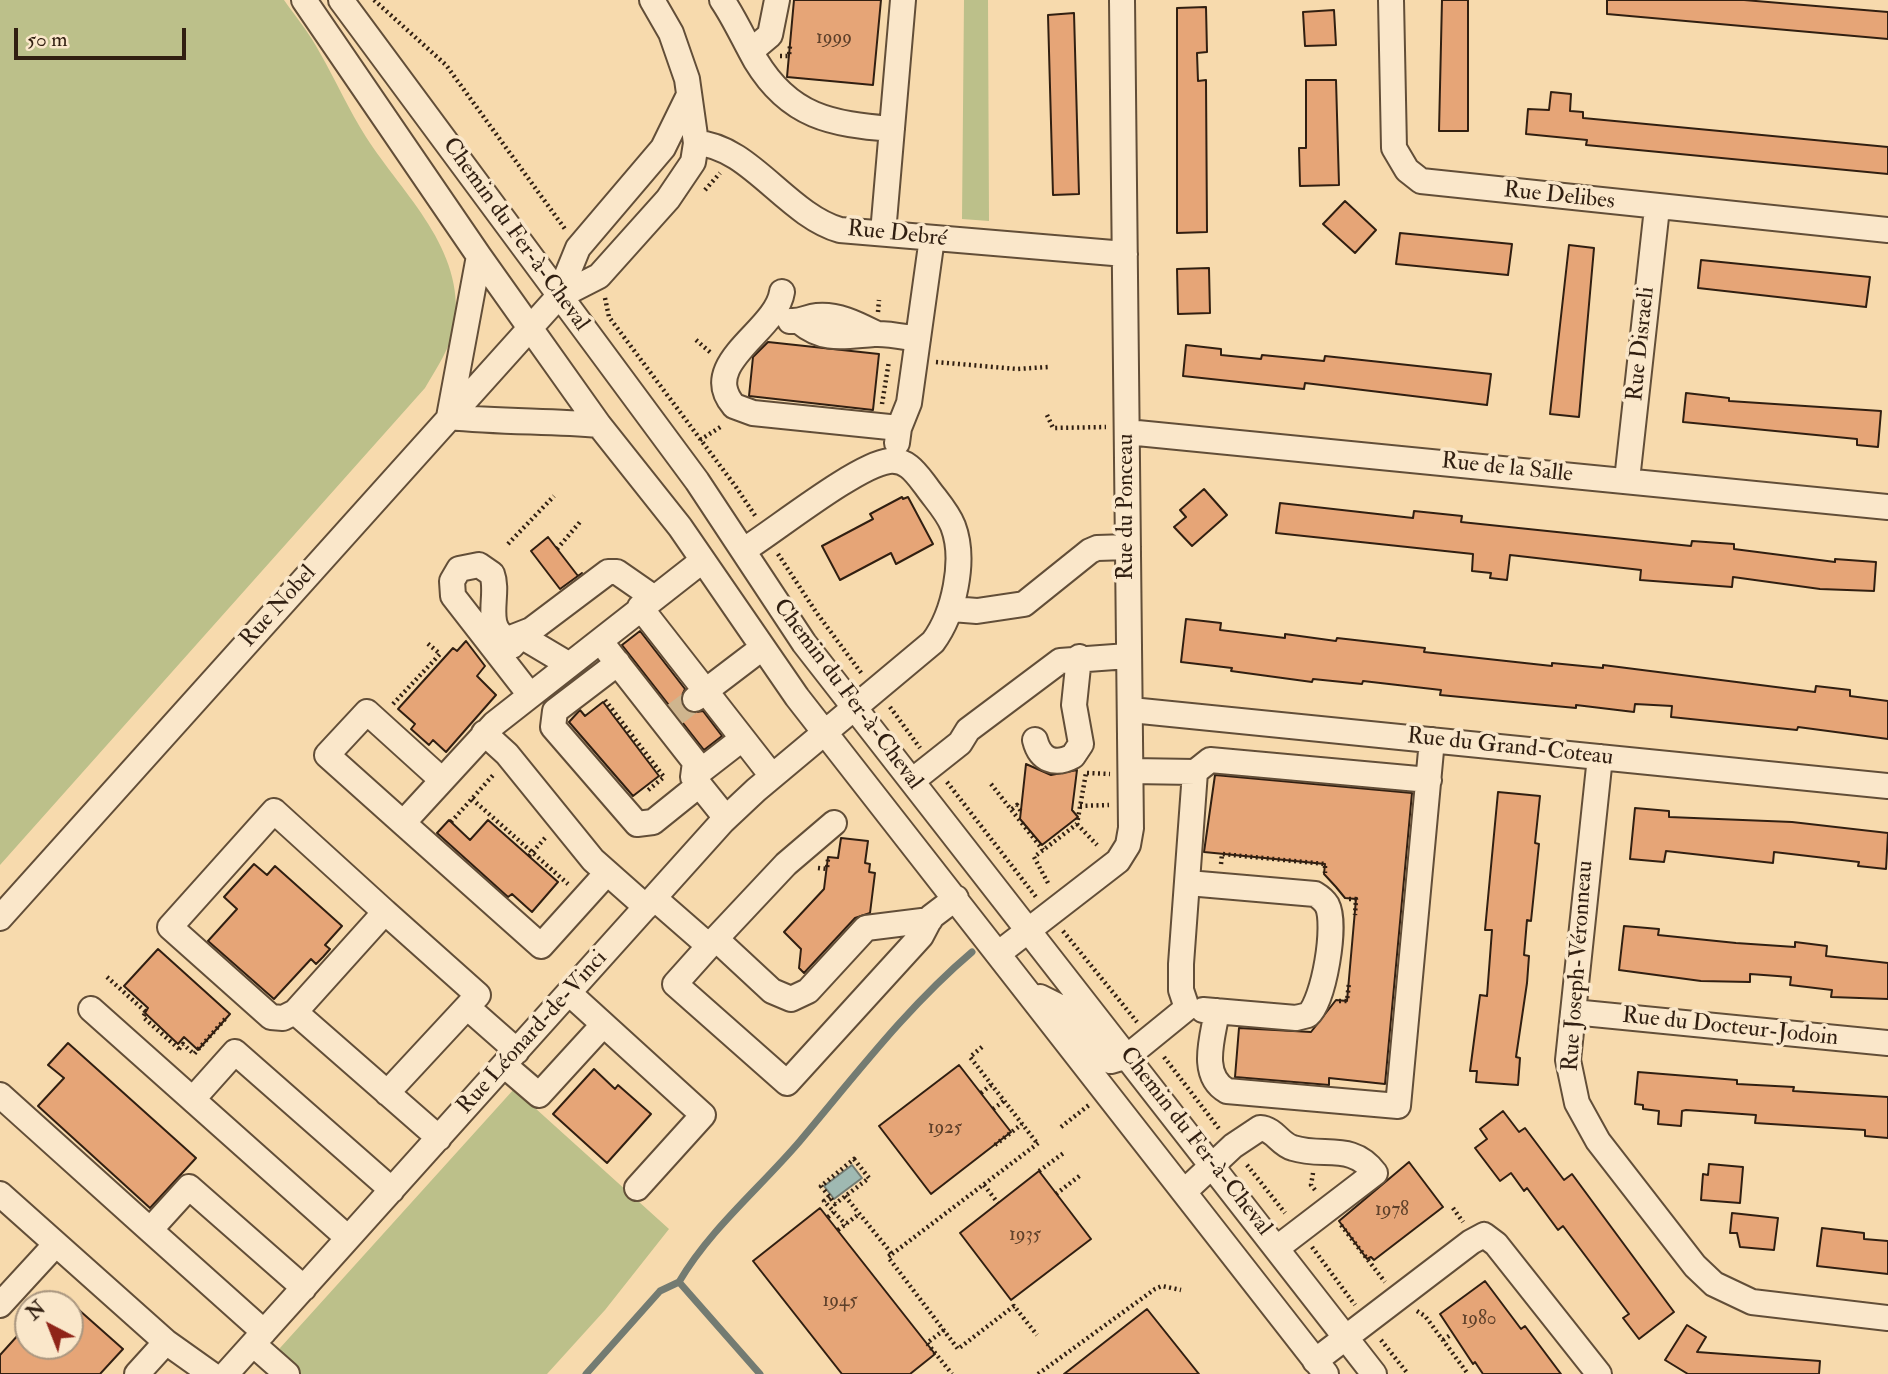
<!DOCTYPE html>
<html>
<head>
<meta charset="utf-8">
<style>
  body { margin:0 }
  #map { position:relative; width:1888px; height:1374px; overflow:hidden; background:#f7daad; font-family:"IM FELL Double Pica",serif }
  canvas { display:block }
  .north { position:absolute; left:14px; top:1290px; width:70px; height:70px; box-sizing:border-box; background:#fae7ca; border:2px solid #aa9780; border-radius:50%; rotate:318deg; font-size:19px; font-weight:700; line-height:28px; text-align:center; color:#311f11 }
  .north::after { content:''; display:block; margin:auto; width:24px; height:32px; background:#8f2418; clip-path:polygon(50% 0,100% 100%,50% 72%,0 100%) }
  .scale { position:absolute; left:14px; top:28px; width:172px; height:32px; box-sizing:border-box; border:4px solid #311f11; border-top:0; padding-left:9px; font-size:21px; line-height:24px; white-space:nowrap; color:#311f11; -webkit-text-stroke:5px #fae7ca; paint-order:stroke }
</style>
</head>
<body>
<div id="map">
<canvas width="1888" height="1374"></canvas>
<div class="north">N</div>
<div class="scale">50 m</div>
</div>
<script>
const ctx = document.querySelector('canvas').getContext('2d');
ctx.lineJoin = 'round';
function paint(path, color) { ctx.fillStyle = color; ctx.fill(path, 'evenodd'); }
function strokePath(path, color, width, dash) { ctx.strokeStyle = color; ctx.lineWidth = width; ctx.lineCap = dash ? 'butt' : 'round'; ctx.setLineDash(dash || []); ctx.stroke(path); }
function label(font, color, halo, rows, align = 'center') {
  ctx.font = font + ' "IM FELL Double Pica",serif'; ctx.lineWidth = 7; ctx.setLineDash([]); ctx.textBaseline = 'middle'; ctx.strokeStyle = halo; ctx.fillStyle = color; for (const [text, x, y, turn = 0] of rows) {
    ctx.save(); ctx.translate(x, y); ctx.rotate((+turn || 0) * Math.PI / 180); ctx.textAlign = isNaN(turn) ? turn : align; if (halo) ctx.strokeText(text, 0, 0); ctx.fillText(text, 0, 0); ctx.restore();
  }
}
paint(new Path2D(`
  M 0,0 L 284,0 C 296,17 310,34 320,53 C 336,81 349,110 366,137 C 404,196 465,248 455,325 C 451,347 436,369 425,388 L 0,865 Z
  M 964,0 L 988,0 L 989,221 L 962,219 Z
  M 514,1089 L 669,1229 L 605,1310 L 547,1374 L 300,1374 L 281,1354 L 280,1348 Z`), '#bcc08a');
const water = new Path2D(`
  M 852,1165 L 862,1178 L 834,1199 L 824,1186 Z`);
paint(water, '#9fb9b2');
strokePath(water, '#737b72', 2);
strokePath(new Path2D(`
  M 679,1282 C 711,1228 759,1189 800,1141 C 854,1077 907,1007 972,952
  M 586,1374 L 660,1291 L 679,1282 L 760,1374`), '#737b72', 7);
const building = new Path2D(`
  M 794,0 L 881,0 L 873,85 L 787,77 Z
  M 1442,0 L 1468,0 L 1468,131 L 1439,131 Z
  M 1607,0 L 1744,0 L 1888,12 L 1888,39 L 1607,14 Z
  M 1206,7 L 1207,52 L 1197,53 L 1198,81 L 1206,80 L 1207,232 L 1177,233 L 1177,8 Z
  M 1334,10 L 1336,45 L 1305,46 L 1303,12 Z
  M 1074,13 L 1079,194 L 1053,195 L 1048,15 Z
  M 1306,80 L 1336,80 L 1339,185 L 1300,186 L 1299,148 L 1306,148 Z
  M 1551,92 L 1571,94 L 1570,111 L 1583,112 L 1583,118 L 1888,147 L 1888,174 L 1586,145 L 1587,140 L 1526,134 L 1528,109 L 1549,110 Z
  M 1345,201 L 1376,230 L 1355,253 L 1323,224 Z
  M 1400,233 L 1512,244 L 1508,275 L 1396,264 Z
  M 1569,245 L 1594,248 L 1579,417 L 1550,414 Z
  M 1701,260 L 1870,277 L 1866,307 L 1698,288 Z
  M 1209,268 L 1210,313 L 1178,314 L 1177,269 Z
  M 768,342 L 879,354 L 873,410 L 749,396 L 753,357 Z
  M 1186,345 L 1221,349 L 1221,355 L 1261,359 L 1262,355 L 1324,361 L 1325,356 L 1491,374 L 1487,405 L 1305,383 L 1304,389 L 1183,376 Z
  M 1686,393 L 1729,398 L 1729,401 L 1881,411 L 1878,447 L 1857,445 L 1857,439 L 1683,422 Z
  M 1204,489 L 1227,515 L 1192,546 L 1174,527 L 1186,517 L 1180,510 Z
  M 902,497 L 903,499 L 908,497 L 933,544 L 896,564 L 891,553 L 840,580 L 822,546 L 873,519 L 870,514 Z
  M 1280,503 L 1413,518 L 1414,511 L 1462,516 L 1461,522 L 1691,546 L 1692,541 L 1734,544 L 1734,549 L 1835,562 L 1835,559 L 1876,562 L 1874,591 L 1820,589 L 1733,577 L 1732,587 L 1640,580 L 1641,570 L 1510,555 L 1507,580 L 1490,578 L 1491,573 L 1472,571 L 1473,554 L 1276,533 Z
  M 548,537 L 578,576 L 582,573 L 560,589 L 531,551 Z
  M 1186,619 L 1221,623 L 1220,630 L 1285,638 L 1285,634 L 1336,641 L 1337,638 L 1425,648 L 1424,652 L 1552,666 L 1552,663 L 1603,668 L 1603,665 L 1815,692 L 1816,686 L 1850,690 L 1850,696 L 1888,701 L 1888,739 L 1798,727 L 1797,730 L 1671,717 L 1672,706 L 1635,704 L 1634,712 L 1576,705 L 1576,708 L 1440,695 L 1441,690 L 1363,681 L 1362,684 L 1313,679 L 1312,682 L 1231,671 L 1232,668 L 1181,662 Z
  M 640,631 L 685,689 L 680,700 L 683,707 L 690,713 L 703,711 L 722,736 L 704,750 L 622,645 Z
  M 466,641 L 485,666 L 477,676 L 496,695 L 446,752 L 433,740 L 429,745 L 411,729 L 415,724 L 398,709 L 453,648 L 457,651 Z
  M 603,702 L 659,776 L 633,796 L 569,722 L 580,710 L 585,716 Z
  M 1026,764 L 1051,775 L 1077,770 L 1072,810 L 1078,817 L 1042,845 L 1020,819 Z
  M 1215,775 L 1412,793 L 1385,1084 L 1329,1078 L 1329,1085 L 1235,1077 L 1239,1028 L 1311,1032 L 1336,1000 L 1347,1001 L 1356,899 L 1345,898 L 1336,887 L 1324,874 L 1325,864 L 1204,852 Z
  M 1498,792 L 1540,796 L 1535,843 L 1539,844 L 1536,873 L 1531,921 L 1527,920 L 1524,955 L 1529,956 L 1527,983 L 1516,1057 L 1520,1058 L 1518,1085 L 1476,1082 L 1477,1071 L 1470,1071 L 1480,995 L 1487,996 L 1492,930 L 1485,930 Z
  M 1635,808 L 1669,811 L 1669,817 L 1792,822 L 1888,833 L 1886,869 L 1858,866 L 1859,862 L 1774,852 L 1773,863 L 1666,851 L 1664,862 L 1630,859 Z
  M 449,820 L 470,840 L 488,820 L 558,882 L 532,912 L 512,894 L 508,897 L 437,833 Z
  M 841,838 L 868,841 L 865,863 L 870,864 L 869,872 L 875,873 L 870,913 L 855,918 L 804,973 L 799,968 L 801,949 L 784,932 L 824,889 L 828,857 L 838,858 Z
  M 254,864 L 267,875 L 275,866 L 342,926 L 325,945 L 330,949 L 323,957 L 316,964 L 311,959 L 274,999 L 208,941 L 237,909 L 224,897 Z
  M 1624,926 L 1659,929 L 1658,935 L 1736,943 L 1795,947 L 1795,942 L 1827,946 L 1826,956 L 1888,963 L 1888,999 L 1831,997 L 1832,990 L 1790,985 L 1791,977 L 1750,974 L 1750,982 L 1701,981 L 1619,970 Z
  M 158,949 L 230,1014 L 198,1050 L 184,1037 L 178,1044 L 145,1013 L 148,1008 L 124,986 Z
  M 68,1043 L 196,1158 L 150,1208 L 38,1106 L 64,1078 L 48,1065 Z
  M 959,1065 L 1011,1132 L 931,1194 L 879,1126 Z
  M 594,1069 L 615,1089 L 618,1085 L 651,1114 L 607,1163 L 553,1114 Z
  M 1638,1072 L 1737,1080 L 1737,1084 L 1794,1087 L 1793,1091 L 1888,1097 L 1888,1138 L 1865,1136 L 1865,1130 L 1755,1123 L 1756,1115 L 1686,1110 L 1682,1111 L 1681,1126 L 1658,1124 L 1659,1111 L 1643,1109 L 1643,1105 L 1635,1104 Z
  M 1503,1111 L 1519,1132 L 1525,1128 L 1564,1180 L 1572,1174 L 1674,1312 L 1639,1339 L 1623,1318 L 1629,1314 L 1563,1226 L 1558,1230 L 1527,1188 L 1524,1191 L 1511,1173 L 1500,1181 L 1475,1148 L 1487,1139 L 1480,1129 Z
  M 1409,1162 L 1443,1207 L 1374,1260 L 1371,1257 L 1367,1259 L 1339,1221 Z
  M 1709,1164 L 1743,1167 L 1740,1203 L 1701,1200 L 1703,1174 L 1708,1175 Z
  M 1039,1171 L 1091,1239 L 1011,1300 L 960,1233 Z
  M 820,1208 L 935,1354 L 910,1374 L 842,1374 L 753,1261 Z
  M 1732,1213 L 1778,1218 L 1774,1250 L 1740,1247 L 1737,1233 L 1730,1233 Z
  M 1822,1228 L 1864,1233 L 1864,1239 L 1888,1241 L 1888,1274 L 1817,1266 Z
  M 1485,1281 L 1521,1329 L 1525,1326 L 1561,1374 L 1483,1374 L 1475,1362 L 1473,1364 L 1440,1314 Z
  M 70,1302 L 123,1349 L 100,1374 L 0,1374 L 0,1355 L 28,1324 L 28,1346 L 70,1346 Z
  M 1147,1309 L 1199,1374 L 1064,1374 Z
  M 1687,1325 L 1706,1337 L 1697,1352 L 1820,1361 L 1819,1374 L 1688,1374 L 1665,1360 Z`);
paint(building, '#e6a577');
strokePath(building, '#311f11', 2);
strokePath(new Path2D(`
  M 674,715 L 695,699`), '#cfb58e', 24, [24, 12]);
const minor = new Path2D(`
  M 304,0 L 479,256 L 599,425 L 680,527 L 797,697 L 1326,1374
  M 341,0 L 697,481 L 804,643 L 1374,1374
  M 722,0 C 735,19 744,40 756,61 C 790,117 831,124 892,129
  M 1391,0 L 1394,148 L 1407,170 L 1421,181 L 1888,230
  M 751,51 L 770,35 L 777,0
  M 696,143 C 749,145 787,215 840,230 L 1125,254
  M 883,233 L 903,0
  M 782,292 C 776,332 697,363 734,406 L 753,413 L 899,428
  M 558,297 L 599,276 L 668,199 L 693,162 L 696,143 L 687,79 L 671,33 L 652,0
  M 790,321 C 801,322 807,317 817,316 C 838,314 857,324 875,333
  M 800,322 C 824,342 845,336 874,334 C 888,333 904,337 918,339
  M 449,417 L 479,256
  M 449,417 C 499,422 549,421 599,425
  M 1127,432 L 1888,507
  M 897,443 L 899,428 L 909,403 L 932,238
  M 1627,480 L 1657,208
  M 640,607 L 772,776
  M 952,609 L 977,611 L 1024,604 L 1090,551 L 1097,548 L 1128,547
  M 512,646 L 521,636 L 568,664
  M 608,651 L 695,762 L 693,777
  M 618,663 L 555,711 L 553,727 L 637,824 L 653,822 L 699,785
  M 530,695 L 453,596 L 452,581 L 459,569 L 479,565 L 492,574 C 500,595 482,627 508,639 L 531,630 L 608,572 L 617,572 L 653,597
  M 695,699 L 762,648
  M 1131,710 L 1888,786
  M 484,733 L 507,754 L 593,860 L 646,907
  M 1035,740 C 1040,760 1055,766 1073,756 L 1081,744 L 1074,705 L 1079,657
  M 1600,757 L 1568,1060 L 1577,1103 L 1598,1141 L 1695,1266 L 1714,1284 L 1752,1302 L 1888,1318
  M 1195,772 L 1210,760 L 1429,780
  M 912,781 L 960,743 L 968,730 L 1060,661 L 1128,656
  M 726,818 L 693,777 L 742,739
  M 403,823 L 327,755 L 367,712 L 442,780
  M 606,874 L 541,946 L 403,823 L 494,724 L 702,561
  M 1188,883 L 1315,894 C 1320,897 1324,900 1327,905 C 1337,924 1324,1001 1308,1015 L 1296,1018 L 1203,1010
  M 654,898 L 709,946 L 675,984 L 787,1083 L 921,936 L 931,917 L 956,898
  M 0,918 L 558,297 L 578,248 L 663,148 L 689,95
  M 716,939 L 772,991 L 791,999 L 808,991 L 866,928 L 930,920
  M 709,946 L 786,864 L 834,823
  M 999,953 L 1118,861 L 1128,845 L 1131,828 L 1122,0
  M 569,993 L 703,1115 L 637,1188
  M 1040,997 L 1062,1008 L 1111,1061 L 1128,1056 L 1187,1008 L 1181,990 L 1181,964 L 1195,772 L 1132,771
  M 467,1007 L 517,1051
  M 91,1009 L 348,1238
  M 1217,1011 C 1213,1037 1199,1075 1227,1091 L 1398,1106 L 1432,740
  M 295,1012 L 283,1018 L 271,1017 L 170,927 L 274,811 L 385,912
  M 1573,1012 L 1888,1043
  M 504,1065 L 539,1095 L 603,1025
  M 387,1093 L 478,995 L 385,912 L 295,1012 L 439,1138
  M 0,1095 L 150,1230
  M 193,1099 L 235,1052 L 392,1190
  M 1185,1191 L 1233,1146 L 1260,1128 C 1275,1129 1279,1144 1293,1148 C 1324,1158 1352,1142 1375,1173 L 1277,1248
  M 0,1194 L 166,1342
  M 0,1305 L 56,1244
  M 264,1332 L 150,1230 L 189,1187 L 304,1288
  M 253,1344 L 287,1374
  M 1315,1361 L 1471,1242 L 1484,1235 L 1496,1244 L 1599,1374
  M 137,1374 L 166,1342 L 211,1374
  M 226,1374 L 723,821 L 756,790 L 933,642 C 954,614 966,560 953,526 C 947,511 935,499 926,486 C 916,473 907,459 889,461 C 857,465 776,530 744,550`);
strokePath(minor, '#624e38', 28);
strokePath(new Path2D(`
  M 374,0 L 446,65 L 565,229
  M 780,56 L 789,56 L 790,46
  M 705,190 L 720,173
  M 605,298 L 609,317 L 736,487 L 756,517
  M 878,312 L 879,300
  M 696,340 L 711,353
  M 936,362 L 1017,369 L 1048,367
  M 882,404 L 889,361
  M 1047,415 L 1053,428 L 1106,427
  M 700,440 L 722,426
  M 508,544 L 554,496
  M 557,549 L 580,522
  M 778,554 L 816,612 L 862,674
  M 605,700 L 664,777 L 646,792
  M 393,704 L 440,654 L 426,642
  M 890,707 L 920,748
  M 1087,773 L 1110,774
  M 947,782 L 1036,897
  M 991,784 L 1043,850
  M 472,799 L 568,884
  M 1080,806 L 1109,805
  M 1012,809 L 1017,805 L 1022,813
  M 451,822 L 495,773
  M 1077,824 L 1097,845
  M 529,856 L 546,837
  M 1221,864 L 1222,854 L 1325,864 L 1325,873
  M 818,868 L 827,869 L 828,859
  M 1048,883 L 1034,857 L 1077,824 L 1086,773
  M 1349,899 L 1356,899 L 1355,915
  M 1063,931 L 1137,1022
  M 107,977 L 146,1012 L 143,1017 L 179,1049
  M 1339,1001 L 1347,1001 L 1349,983
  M 982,1047 L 970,1057 L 1037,1143
  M 179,1049 L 183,1044 L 194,1054 L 226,1018
  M 1164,1057 L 1220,1130
  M 981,1093 L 991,1085
  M 993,1109 L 1004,1101
  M 1061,1127 L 1089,1105
  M 995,1145 L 1022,1124
  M 854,1159 L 869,1178 L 835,1204 L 821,1186 Z
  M 1247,1165 L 1285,1213
  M 1039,1171 L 1065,1152
  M 1313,1173 L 1311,1185 L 1315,1190
  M 984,1185 L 998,1203
  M 1056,1194 L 1082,1174
  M 845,1196 L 892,1254 L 888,1257 L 958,1349 L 1014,1306 L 1037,1335
  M 830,1197 L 824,1201 L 846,1225
  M 1453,1208 L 1463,1222
  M 828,1217 L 834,1212
  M 1341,1225 L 1385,1282
  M 838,1230 L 859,1214
  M 1312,1247 L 1355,1305
  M 892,1254 L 1041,1141
  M 1417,1311 L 1425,1316 L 1468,1374
  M 944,1330 L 927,1343 L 952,1374
  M 1381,1340 L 1408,1374
  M 1443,1340 L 1452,1334
  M 1038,1374 L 1155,1289 L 1162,1286 L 1181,1290`), '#311f11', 4.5, [2, 3.5]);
strokePath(minor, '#fae7ca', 24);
label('19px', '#5e402a', null, [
  ["1999",834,39],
  ["1925",945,1129],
  ["1978",1392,1211],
  ["1935",1025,1236],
  ["1945",840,1302],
  ["1980",1479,1320]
]);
label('23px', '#311f11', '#fae7ca', [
  ["Rue Delibes",1559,197,6],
  ["Chemin du Fer-à-Cheval",515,235,54],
  ["Rue Debré",897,235,6],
  ["Rue Disraeli",1642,344,-84],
  ["Rue de la Salle",1507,469,6],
  ["Rue du Ponceau",1127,507,-90],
  ["Rue Nobel",279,607,-48],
  ["Chemin du Fer-à-Cheval",847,695,53],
  ["Rue du Grand-Coteau",1510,748,6],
  ["Rue Joseph-Véronneau",1579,966,-86],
  ["Rue du Docteur-Jodoin",1730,1028,6],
  ["Rue Léonard-de-Vinci",533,1033,-48],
  ["Chemin du Fer-à-Cheval",1195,1142,52]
]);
</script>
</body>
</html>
